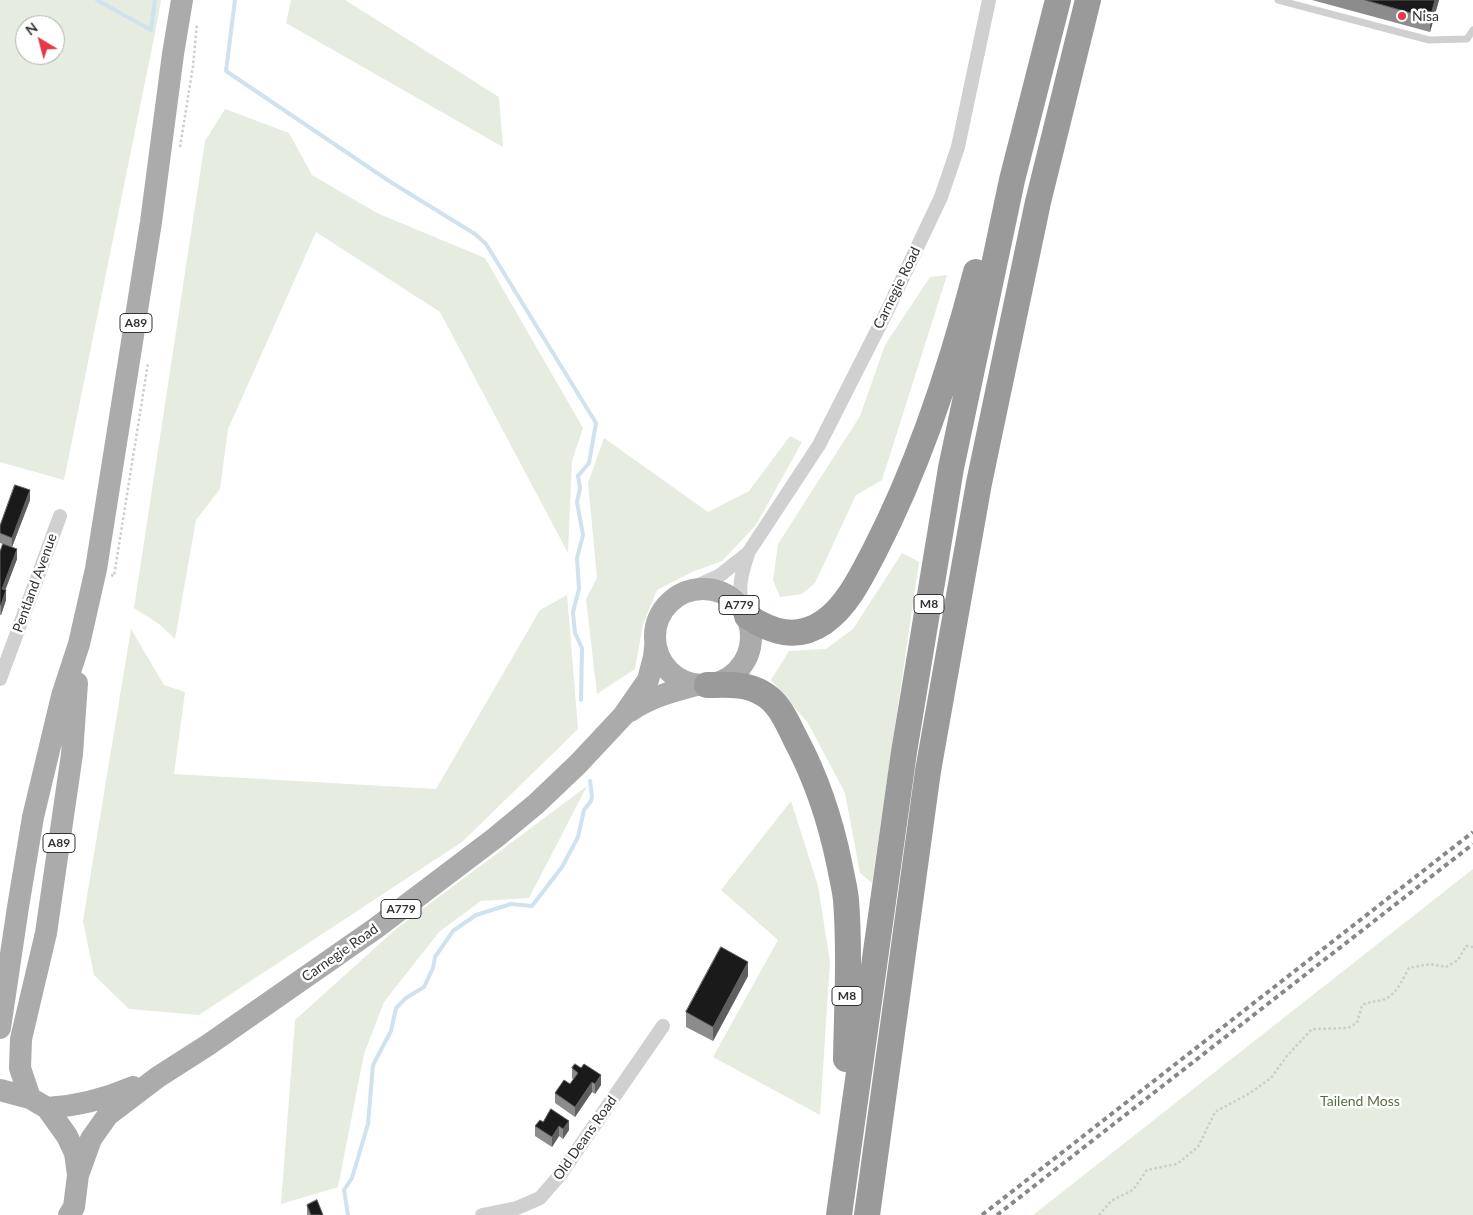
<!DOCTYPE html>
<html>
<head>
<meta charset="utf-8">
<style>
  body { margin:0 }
  #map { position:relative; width:1473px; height:1215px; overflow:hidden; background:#fff; font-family:Lato,sans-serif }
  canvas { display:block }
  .north { position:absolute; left:15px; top:15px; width:50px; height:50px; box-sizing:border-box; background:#fff; border:1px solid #adadad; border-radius:50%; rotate:323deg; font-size:14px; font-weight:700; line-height:20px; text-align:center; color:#333 }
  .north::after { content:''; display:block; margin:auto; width:18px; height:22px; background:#e63946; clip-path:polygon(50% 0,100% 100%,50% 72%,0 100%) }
</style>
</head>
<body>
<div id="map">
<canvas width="1473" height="1215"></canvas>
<div class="north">N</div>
</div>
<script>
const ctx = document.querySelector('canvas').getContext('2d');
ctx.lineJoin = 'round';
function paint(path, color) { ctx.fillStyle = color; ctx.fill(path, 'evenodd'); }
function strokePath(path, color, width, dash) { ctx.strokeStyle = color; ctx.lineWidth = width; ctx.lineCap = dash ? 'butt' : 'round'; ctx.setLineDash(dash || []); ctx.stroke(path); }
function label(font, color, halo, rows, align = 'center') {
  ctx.font = font + ' Lato,sans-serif'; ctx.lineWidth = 5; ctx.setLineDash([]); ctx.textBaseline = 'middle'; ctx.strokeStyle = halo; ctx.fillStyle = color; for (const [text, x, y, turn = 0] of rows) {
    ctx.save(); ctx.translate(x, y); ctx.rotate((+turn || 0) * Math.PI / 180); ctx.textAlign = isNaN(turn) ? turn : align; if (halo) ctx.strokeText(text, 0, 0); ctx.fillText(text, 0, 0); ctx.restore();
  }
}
paint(new Path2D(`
  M 0,0 L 161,0 L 156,28 L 64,480 L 0,462 ZM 25,25 L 55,25 L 55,55 L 25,55 Z
  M 291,0 L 345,0 L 499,97 L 503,147 L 286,23 Z
  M 225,109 L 289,133 L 312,175 L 377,213 L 485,258 L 583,428 L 572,461 L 568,553 L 440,312 L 316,232 L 228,429 L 220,489 L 196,520 L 175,639 L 159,624 L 134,608 L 205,141 Z
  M 947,275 L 882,480 L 856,495 L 815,583 L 802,594 L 780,597 L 773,580 L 778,544 L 860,416 L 885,345 L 930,277 Z
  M 790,436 L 802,442 L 756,525 L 722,561 L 692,572 L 657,590 L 643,624 L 635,669 L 597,694 L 586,599 L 597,578 L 588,483 L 604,438 L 708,512 L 749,491 Z
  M 902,553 L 919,562 L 872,883 L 860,873 L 845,793 L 808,723 L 771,680 L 789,651 L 826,649 L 853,629 Z
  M 567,595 L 578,729 L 462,842 L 199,1015 L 129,1009 L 94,975 L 83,921 L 131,629 L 164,685 L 185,692 L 174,774 L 436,789 L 540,610 Z
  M 587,786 L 529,898 L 481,901 L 439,932 L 384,1002 L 364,1054 L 338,1187 L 281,1204 L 295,1020 L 396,929 Z
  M 791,801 L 818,886 L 830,962 L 820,1115 L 713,1057 L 778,940 L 721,890 Z
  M 1473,869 L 1473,1215 L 1033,1215 Z`), '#e6ecdf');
strokePath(new Path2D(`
  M 97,0 L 151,30 L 155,0
  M 235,0 L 226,71 L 389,181 L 475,234 L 486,244 L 596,423 L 589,463 L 578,476 L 580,488 L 577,502 L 583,535 L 577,558 L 579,589 L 573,612 L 575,633 L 582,648 L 581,700
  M 348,1215 L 344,1190 L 352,1178 L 368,1124 L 373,1065 L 391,1031 L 396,1008 L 406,998 L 424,987 L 433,968 L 435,957 L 453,931 L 476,915 L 511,904 L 532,906 L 562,867 L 578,837 L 584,810 L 591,801 L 592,796 L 590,781`), '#cfe2ee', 4);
strokePath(new Path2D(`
  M 180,147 L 193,66 L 197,24
  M 111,575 L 114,576 L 148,363
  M 1099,1215 L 1111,1201 L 1133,1190 L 1147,1170 L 1177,1164 L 1198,1147 L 1215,1112 L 1250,1093 L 1271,1078 L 1286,1057 L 1312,1029 L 1348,1028 L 1357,1023 L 1362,1005 C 1370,1001 1378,1002 1385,999 C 1397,994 1403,978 1409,968 L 1430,964 L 1446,967 L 1458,960 L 1466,946 L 1473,947`), '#cdcdcd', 2.5, [2.5, 2.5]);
strokePath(new Path2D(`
  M 1278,0 L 1429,40 L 1467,39 L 1473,30`), '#d0d0d0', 7);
strokePath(new Path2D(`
  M 683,592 L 719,576 L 748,553 L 819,445 L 888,309 L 941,197 L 958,147 L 989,0
  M 744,611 C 737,588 741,575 748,554
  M 0,679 L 60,516
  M 482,1215 L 517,1208 L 540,1198 L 560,1175 L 663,1026`), '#d0d0d0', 14);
strokePath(new Path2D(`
  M655 637a48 48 0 1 1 96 0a48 48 0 1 1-96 0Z
  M 630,711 C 651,697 673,691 696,685
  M 0,1028 L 18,907 L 33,817 L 62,696 L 79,644 L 96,569 L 151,222 L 173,54 L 182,0
  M 0,1090 L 30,1098 L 47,1108 L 67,1136 L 75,1153 L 78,1175 L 74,1207 L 69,1215
  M 30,1098 L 20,1068 L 21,1039 L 46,933 L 72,754 L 77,683
  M 47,1108 C 77,1106 105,1099 133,1087
  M 78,1175 L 91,1139 L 108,1115 L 158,1077 L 208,1045 L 376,928 L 495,838 L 536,804 L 578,764 L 623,716 L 648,680 L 654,657 L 655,647`), '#ababab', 22);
strokePath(new Path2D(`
  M 747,616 C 771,632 797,641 824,622 C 847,606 861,577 874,552 C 920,463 951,368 976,272
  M 707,685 C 726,685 745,683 762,693 C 779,702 787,722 795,738 C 817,779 831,822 840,867 C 842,878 845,889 846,900 C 850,953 847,1006 846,1059
  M 839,1215 L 904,752 L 951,468 L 1012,180 L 1058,0
  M 867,1215 L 928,771 L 979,483 L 1038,202 L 1088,0`), '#9a9a9a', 26);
strokePath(new Path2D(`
  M 982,1215 L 1473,832
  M 997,1215 L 1473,844`), '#888', 4, [5, 4]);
paint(new Path2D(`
  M 1312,0 L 1439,0 L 1430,32 Z
  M 30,500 L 12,547 L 17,559 L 5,590 L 6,600 L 1,615 L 0,615 L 0,552 L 3,544 L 0,543 L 0,526 Z
  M 748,976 L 713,1041 L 686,1027 L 686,1012 Z
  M 572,1068 L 601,1085 L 595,1094 L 592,1092 L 575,1117 L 555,1103 L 555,1093 L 570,1084 L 573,1079 L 572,1078 Z
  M 551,1109 L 569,1130 L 563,1139 L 559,1136 L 552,1147 L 535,1136 L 535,1126 L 543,1122 Z
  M 307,1205 L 323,1215 L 307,1215 Z`), '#8c8c8c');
paint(new Path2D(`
  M 1435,0 L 1439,0 L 1430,32 L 1430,18 Z
  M 30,490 L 30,500 L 12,547 L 12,538 Z
  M 17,549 L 17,559 L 2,599 L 2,589 Z
  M 6,590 L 6,600 L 1,615 L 1,605 Z
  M 748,962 L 748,976 L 713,1041 L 713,1027 Z
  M 601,1075 L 601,1085 L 595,1094 L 595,1084 Z
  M 592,1082 L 592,1092 L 575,1117 L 575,1107 Z
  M 569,1121 L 569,1130 L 563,1139 L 563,1129 Z
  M 559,1126 L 559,1136 L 552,1147 L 552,1137 Z`), '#5f5f5f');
const building = new Path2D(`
  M 1365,0 L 1435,0 L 1430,18 Z
  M 15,485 L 30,490 L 12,538 L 0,533 L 0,526 Z
  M 3,544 L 17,549 L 2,589 L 6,590 L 1,605 L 0,605 L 0,552 Z
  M 721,947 L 748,962 L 713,1027 L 686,1012 Z
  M 575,1064 L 581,1068 L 584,1064 L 601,1075 L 595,1084 L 592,1082 L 575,1107 L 555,1093 L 564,1080 L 570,1084 L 578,1073 L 572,1068 Z
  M 551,1109 L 569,1121 L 563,1129 L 559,1126 L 552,1137 L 535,1126 L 540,1120 L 543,1122 Z
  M 317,1200 L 323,1215 L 311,1215 L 307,1205 Z`);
paint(building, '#1a1a1a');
strokePath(building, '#5f5f5f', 1);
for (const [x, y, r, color] of [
  [1402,16,5,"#e63946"]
]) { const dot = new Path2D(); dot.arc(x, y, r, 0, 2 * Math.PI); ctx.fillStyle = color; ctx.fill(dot); strokePath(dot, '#fff', 2); }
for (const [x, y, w] of [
  [136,323,32],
  [929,604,30],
  [739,605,40],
  [59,843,32],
  [401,909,40],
  [847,996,30]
]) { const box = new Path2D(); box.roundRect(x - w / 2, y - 9.5, w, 19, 4); ctx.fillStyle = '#fff'; ctx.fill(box); strokePath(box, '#333', 1); }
label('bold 12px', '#333', null, [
  ["A89",136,323],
  ["M8",929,604],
  ["A779",739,605],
  ["A89",59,843],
  ["A779",401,909],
  ["M8",847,996]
]);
label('14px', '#333', '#fff', [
  ["Nisa",1412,16]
], 'left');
label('14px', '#333', '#fff', [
  ["Carnegie Road",897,288,-64],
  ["Pentland Avenue",35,583,-70],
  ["Carnegie Road",340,953,-35],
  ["Old Deans Road",585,1138,-55]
]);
label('14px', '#56703f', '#fff', [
  ["Tailend Moss",1360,1101]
]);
</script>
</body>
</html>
